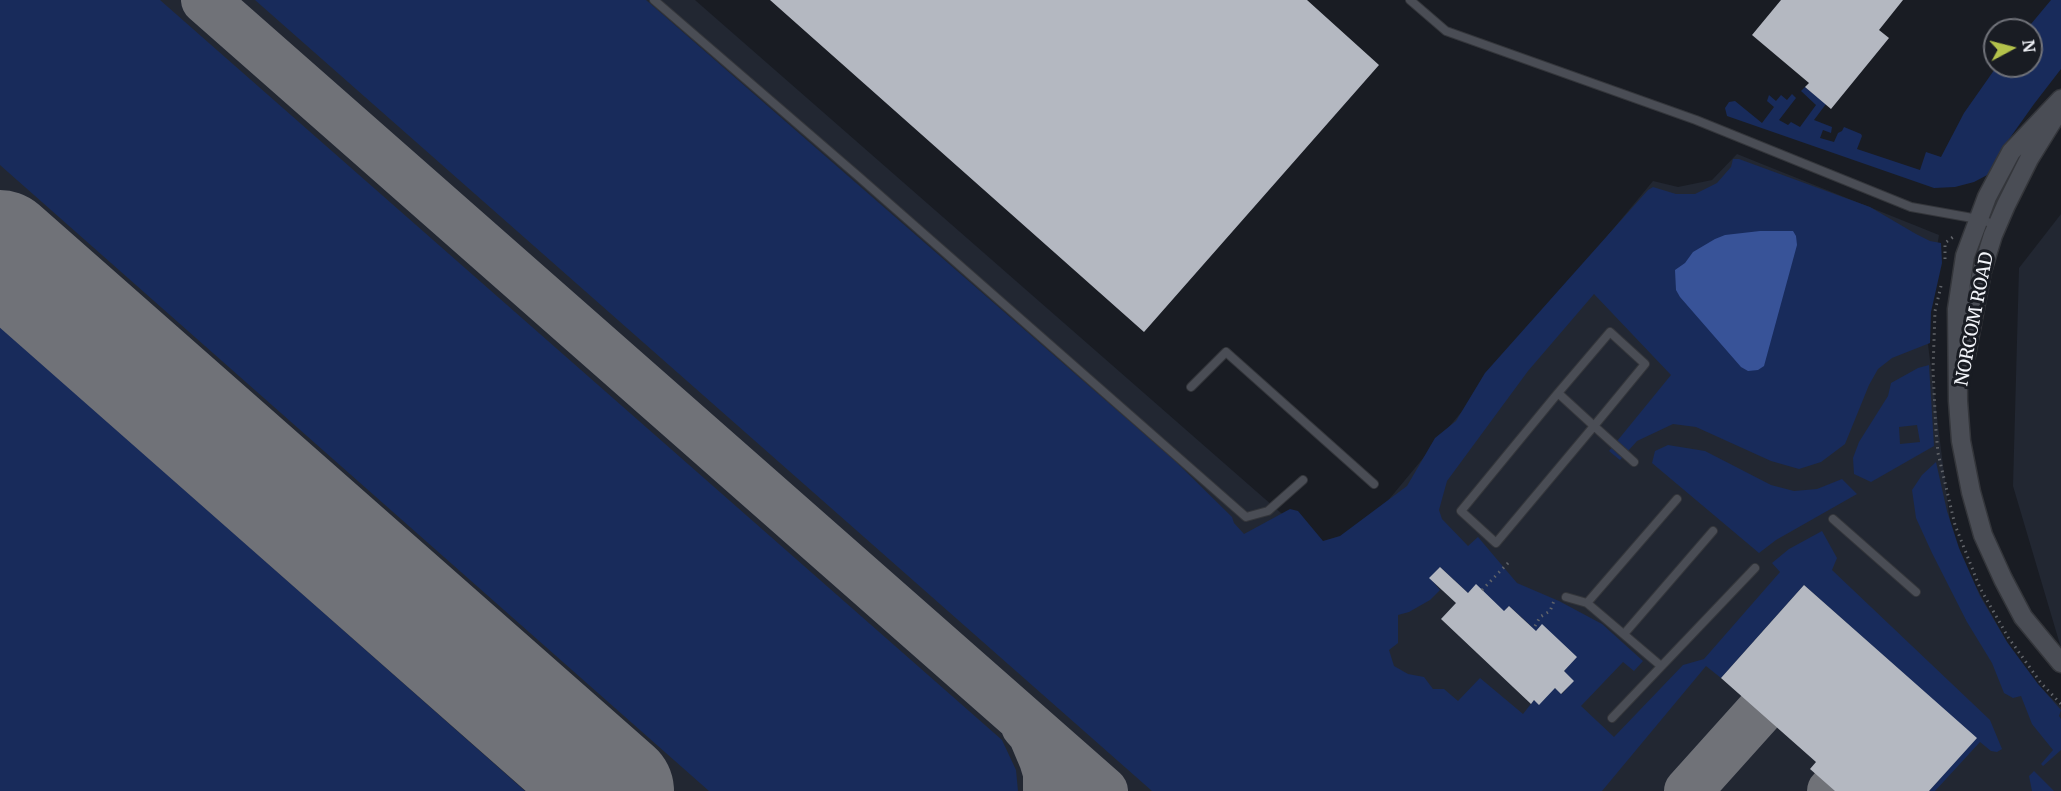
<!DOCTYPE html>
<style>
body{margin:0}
#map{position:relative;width:2061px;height:791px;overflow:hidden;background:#191c23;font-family:Merriweather,serif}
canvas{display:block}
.north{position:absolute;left:1983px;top:18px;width:60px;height:60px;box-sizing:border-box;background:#191c23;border:2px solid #707279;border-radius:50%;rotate:83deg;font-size:16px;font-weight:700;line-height:24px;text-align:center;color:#f2f4f9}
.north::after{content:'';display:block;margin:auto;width:21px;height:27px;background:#b3c24b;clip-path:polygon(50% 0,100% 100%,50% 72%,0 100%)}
</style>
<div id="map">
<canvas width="2061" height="791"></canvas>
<div class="north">N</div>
</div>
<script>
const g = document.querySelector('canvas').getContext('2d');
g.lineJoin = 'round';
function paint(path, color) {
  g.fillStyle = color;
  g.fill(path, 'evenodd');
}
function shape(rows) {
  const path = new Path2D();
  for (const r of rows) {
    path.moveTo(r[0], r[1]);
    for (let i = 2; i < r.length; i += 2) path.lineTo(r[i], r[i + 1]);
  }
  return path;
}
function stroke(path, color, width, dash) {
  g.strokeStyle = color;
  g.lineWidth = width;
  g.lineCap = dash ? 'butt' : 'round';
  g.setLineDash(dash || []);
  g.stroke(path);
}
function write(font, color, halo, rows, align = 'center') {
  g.font = font + ' Merriweather,serif';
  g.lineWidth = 6;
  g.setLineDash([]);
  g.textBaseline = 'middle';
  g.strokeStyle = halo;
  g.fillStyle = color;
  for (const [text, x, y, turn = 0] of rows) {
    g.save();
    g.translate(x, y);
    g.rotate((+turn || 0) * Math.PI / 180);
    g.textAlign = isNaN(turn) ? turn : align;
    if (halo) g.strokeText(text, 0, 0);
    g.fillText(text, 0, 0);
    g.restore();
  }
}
const built = shape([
 [0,0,695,0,1337,562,1653,181,1678,187,1712,180,1737,154,1939,235,1925,320,1953,546,2024,672,2061,707,2061,791,0,791],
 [2061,214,2061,648,2013,486,2019,268]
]);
const green = shape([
 [0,0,160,0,1002,740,1016,770,1018,791,709,791,0,165],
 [255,0,646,0,1174,460,1232,517,1234,523,1244,534,1290,509,1298,511,1323,541,1340,536,1407,486,1435,438,1456,421,1485,373,1648,190,1653,187,1676,194,1695,194,1717,183,1731,167,1733,159,1739,159,1870,207,1916,234,1930,241,1941,243,1942,263,1931,312,1930,343,1892,358,1878,369,1869,385,1845,444,1821,462,1799,469,1771,461,1696,427,1673,424,1637,441,1620,460,1609,451,1671,375,1594,294,1528,371,1447,481,1439,510,1442,519,1468,546,1478,537,1517,583,1559,601,1602,624,1643,661,1634,671,1623,662,1581,706,1614,737,1683,665,1704,659,1780,572,1772,563,1789,549,1822,531,1837,558,1832,570,1990,720,2002,749,1997,752,1991,751,1980,742,1935,791,1929,791,1976,738,1804,585,1721,678,1706,666,1602,791,1152,791],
 [1440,567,1468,593,1476,585,1499,617,1509,606,1531,626,1530,637,1542,625,1576,657,1564,671,1573,681,1562,694,1555,688,1534,700,1523,714,1480,678,1458,701,1444,689,1433,689,1424,677,1408,674,1394,666,1389,650,1398,643,1398,615,1409,612,1430,600,1440,590,1430,578],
 [2051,0,2061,0,2061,69,2034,104,2007,142,1991,173,1974,182,1955,187,1934,188,1727,116,1725,108,1729,102,1735,101,1762,123,1774,107,1767,101,1769,95,1776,101,1781,95,1787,100,1792,94,1796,98,1779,120,1788,125,1791,122,1800,127,1816,105,1801,91,1805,87,1826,104,1814,120,1832,127,1831,133,1823,130,1820,138,1834,142,1838,133,1842,131,1844,127,1861,134,1862,136,1857,149,1920,170,1926,152,1941,157,1964,113,1997,66,2031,66,2031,30,2026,30],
 [0,327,213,515,525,791,0,791],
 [1929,365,1934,446,1871,482,1854,474,1853,458,1859,442,1888,396,1891,383,1918,368],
 [1917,425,1920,442,1900,444,1899,427],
 [1668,445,1705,451,1771,485,1794,491,1817,489,1842,479,1857,494,1776,540,1759,553,1652,463,1655,451],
 [1936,462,1947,511,1959,548,1980,596,2007,642,2038,684,2061,710,2059,716,2061,719,2061,750,2043,766,2041,764,2053,750,2032,724,2021,696,2013,698,2004,693,1992,663,1967,622,1932,553,1916,518,1912,490,1922,475],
 [2034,771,2054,791,2032,791,2029,776]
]);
const water = shape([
 [1760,231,1793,231,1796,236,1797,245,1764,366,1758,370,1748,371,1741,367,1680,297,1676,290,1675,270,1685,263,1693,252,1715,239,1725,235]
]);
const taxiway = shape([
 [205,0,1104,791],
 [1025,726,1032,734,1043,760,1047,773,1047,791],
 [1688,791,1759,712],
 [1831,791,1832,790]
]);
const runway = shape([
 [0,249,615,791]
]);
const building = shape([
 [770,0,1307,0,1379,65,1144,332],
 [1781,0,1903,0,1879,30,1889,38,1831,109,1805,87,1809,83,1752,35],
 [1440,567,1468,593,1476,584,1504,611,1509,606,1536,631,1542,624,1577,657,1564,671,1574,681,1561,694,1555,688,1539,705,1534,700,1531,704,1441,619,1456,603,1429,578],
 [1804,585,1977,738,1929,791,1835,791,1810,769,1816,762,1721,678]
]);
const path = shape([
 [1945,259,1945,243,1953,237],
 [1941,286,1935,311,1933,370,1936,431,1938,453,1955,525,1980,588,2008,637,2041,683,2061,704],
 [1482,590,1509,562],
 [1535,626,1540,617,1550,611,1554,601]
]);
const lane = shape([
 [654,0,858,176,1246,517,1268,511,1303,480],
 [1410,0,1446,31,1696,120,1911,207,1978,219,1997,225],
 [1191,387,1226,352,1374,484],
 [1558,393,1610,332,1645,364,1594,426,1496,543,1461,511,1558,393,1594,426,1634,462],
 [1833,519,1916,592],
 [1566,597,1587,603,1661,666],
 [1587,603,1677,499],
 [1624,634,1713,531],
 [1612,718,1755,568]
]);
const secondary = shape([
 [2061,99,2011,152,1987,197,1965,256,1957,309,1958,401,1961,441,1971,492,1983,535,2003,579,2023,617,2061,663],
 [1966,355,1982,271,1993,235,2006,205,2029,159,2055,117]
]);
const streetNames = [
 ["NORCOM ROAD",1975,319,-79]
];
paint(built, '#222732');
paint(green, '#182b5b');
paint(water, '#385398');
stroke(taxiway, '#707278', 48);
stroke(runway, '#707278', 118);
paint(building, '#b4b8c1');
stroke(lane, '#34363b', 10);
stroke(secondary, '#34363b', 21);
stroke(path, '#61646a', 3, [1.5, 4.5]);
stroke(lane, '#4a4d55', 8);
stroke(secondary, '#4a4d55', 18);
write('18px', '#f2f4f9', '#191c23', streetNames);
</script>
